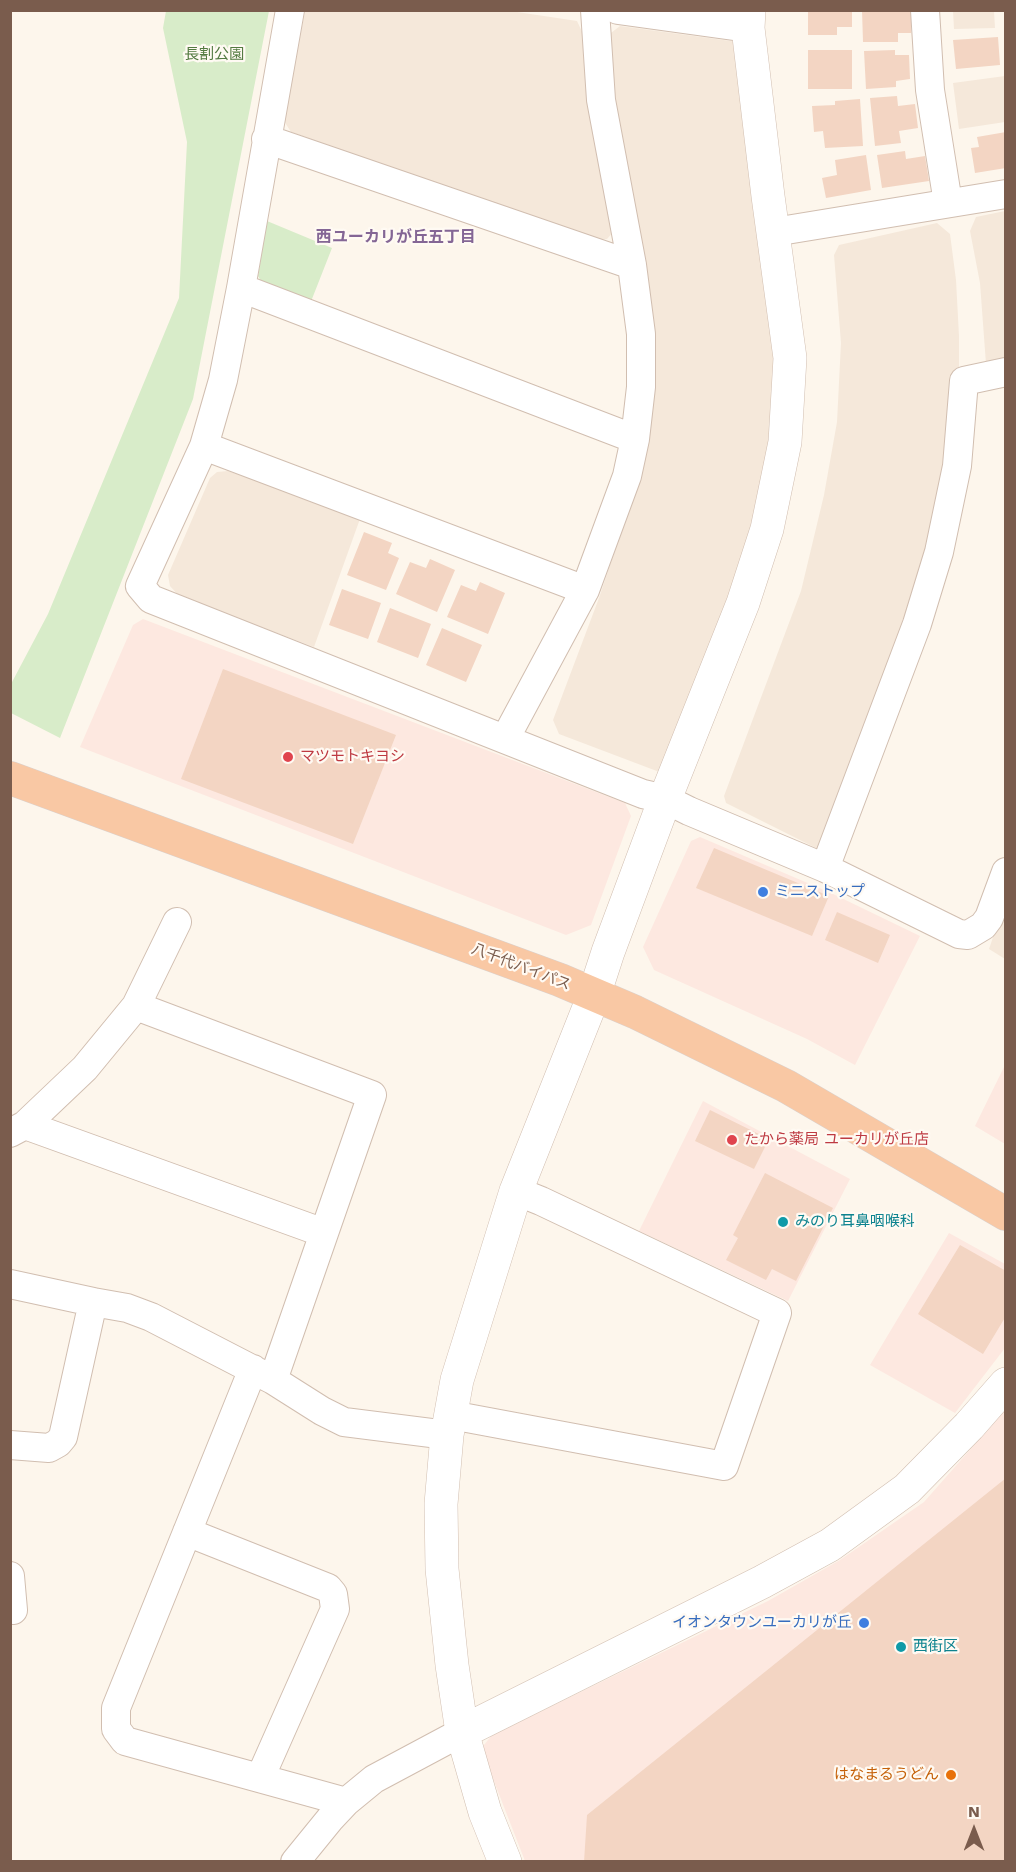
<!DOCTYPE html>
<meta charset="utf-8">
<style>
body{margin:0}
#map{position:relative;width:1016px;height:1872px;overflow:hidden;background:#fdf6ec;font-family:"Work Sans",sans-serif}
canvas{display:block}
.frame{position:absolute;inset:0;border:12px solid #7a5c4d;pointer-events:none}
.north{position:absolute;left:944px;top:1800px;width:60px;height:60px;-webkit-text-stroke:4px #fffaf3;paint-order:stroke;rotate:0deg;font-size:16px;font-weight:700;line-height:24px;text-align:center;color:#7a5c4d}
.north::after{content:'';display:block;margin:auto;width:21px;height:27px;background:#7a5c4d;clip-path:polygon(50% 0,100% 100%,50% 72%,0 100%)}
</style>
<div id="map">
<canvas width="1016" height="1872"></canvas>
<div class="frame"></div>
<div class="north">N</div>
</div>
<script>
const g = document.querySelector('canvas').getContext('2d');
g.lineJoin = 'round';
function paint(path, color) {
  g.fillStyle = color;
  g.fill(path, 'evenodd');
}
function shape(rows) {
  const path = new Path2D();
  for (const r of rows) {
    path.moveTo(r[0], r[1]);
    for (let i = 2; i < r.length; i += 2) path.lineTo(r[i], r[i + 1]);
  }
  return path;
}
function stroke(path, color, width, dash) {
  g.strokeStyle = color;
  g.lineWidth = width;
  g.lineCap = dash ? 'butt' : 'round';
  g.setLineDash(dash || []);
  g.stroke(path);
}
function write(font, color, halo, rows, align = 'center') {
  g.font = font + ' "Work Sans","Noto Sans JP",sans-serif';
  g.lineWidth = 4.5;
  g.setLineDash([]);
  g.textBaseline = 'middle';
  g.strokeStyle = halo;
  g.fillStyle = color;
  for (const [text, x, y, turn = 0] of rows) {
    g.save();
    g.translate(x, y);
    g.rotate((+turn || 0) * Math.PI / 180);
    g.textAlign = isNaN(turn) ? turn : align;
    if (halo) g.strokeText(text, 0, 0);
    g.fillText(text, 0, 0);
    g.restore();
  }
}
const residential = shape([
 [504,10,577,21,584,36,587,100,614,231,607,239,598,240,291,132,284,121,305,11],
 [953,11,994,11,995,28,954,29],
 [620,26,738,42,777,249,773,479,662,773,559,734,553,720,599,598,638,481,646,445,655,389,655,335,612,102,607,36],
 [1005,76,1005,122,959,129,953,83],
 [1005,211,1005,360,986,364,980,283,970,231,976,217],
 [937,223,950,234,956,280,959,336,959,381,937,536,822,851,726,803,724,796,801,591,824,495,837,422,841,343,834,255,839,245],
 [228,471,361,516,314,647,179,596,170,586,168,575,210,478,217,472],
 [1005,902,1005,959,989,949]
]);
const commercial = shape([
 [143,619,625,803,631,816,591,925,566,935,80,747,133,625],
 [700,837,831,893,920,936,855,1065,807,1039,654,970,643,947,691,841],
 [1005,1065,1006,1144,1005,1144,975,1126],
 [703,1101,850,1179,788,1301,639,1231],
 [949,1233,1005,1264,1005,1348,955,1413,870,1365],
 [1005,1410,1005,1861,525,1861,483,1753,484,1745,492,1735,768,1601,840,1560,924,1502]
]);
const green = shape([
 [166,11,269,11,193,399,60,738,11,713,11,684,48,614,179,298,187,142,163,28],
 [267,221,332,248,310,304,262,283,258,276]
]);
const building = shape([
 [808,10,852,10,852,27,837,27,837,35,808,35],
 [862,10,911,10,911,33,898,33,898,42,863,42],
 [998,37,1000,65,956,69,953,40],
 [808,50,852,50,852,89,808,89],
 [895,50,895,55,909,55,910,79,896,81,896,87,866,89,864,51],
 [897,96,898,106,915,104,918,128,899,131,901,143,875,146,870,98],
 [860,99,863,146,825,148,823,131,814,132,812,106,835,105,835,101],
 [1006,132,1006,168,975,173,971,148,979,147,977,137],
 [905,151,906,159,925,156,929,181,882,188,877,155],
 [866,155,871,190,826,198,822,178,837,175,835,160],
 [364,532,392,543,388,553,399,558,386,590,347,575],
 [430,559,455,570,437,612,396,594,410,562,426,568],
 [480,582,505,593,488,634,447,617,461,585,476,591],
 [342,589,381,603,368,639,329,625],
 [390,608,431,624,418,658,377,642],
 [442,628,482,645,466,682,426,665],
 [223,669,396,735,353,844,181,779],
 [714,848,829,896,812,936,696,888],
 [837,912,890,935,878,963,825,940],
 [710,1110,769,1139,754,1169,695,1141],
 [765,1173,833,1208,796,1281,772,1269,766,1280,726,1260,738,1238,733,1235],
 [960,1245,1006,1271,1006,1316,983,1354,918,1314],
 [1006,1478,1006,1862,584,1862,587,1815]
]);
const minor = shape([
 [290,10,241,288,223,380,204,446,140,586,151,599,643,794,665,799,689,811,825,868,959,934,968,935,983,926,989,918,1006,872],
 [618,10,748,28],
 [925,10,930,90,948,203],
 [266,139,632,265],
 [774,232,1006,194],
 [241,288,635,439],
 [204,446,585,590],
 [505,739,585,590,627,476,635,439,641,387,641,334,632,265,601,100,595,10],
 [825,868,917,624,939,552,957,466,964,381,1006,372],
 [136,1006,372,1095,273,1380],
 [25,1125,324,1233],
 [10,1133,25,1125,85,1068,136,1006,177,922],
 [10,1284,93,1302,127,1308,151,1317,273,1380,322,1411,344,1422,447,1435],
 [253,1369,116,1708,116,1729,125,1741,346,1802],
 [451,1415,724,1466,777,1313,541,1201,516,1191],
 [10,1445,49,1448,58,1443,63,1437,93,1302],
 [187,1532,328,1588,333,1594,335,1609,260,1778],
 [10,1576,13,1610],
 [295,1862,330,1819,346,1802,374,1779,462,1732]
]);
const tertiary = shape([
 [462,1732,762,1582,830,1545,907,1489,969,1426,1006,1384],
 [505,1862,485,1812,462,1732,452,1665,442,1569,441,1504,447,1435,457,1380,516,1191,594,995,608,952,665,799,743,603,767,529,785,442,790,358,768,196,748,28,749,10]
]);
const trunk = shape([
 [10,778,560,980,635,1012,786,1086,1006,1214]
]);
const markers = [
 [288,757,6,"#e0444e"],
 [763,892,6,"#3f7fe0"],
 [732,1140,6,"#e0444e"],
 [783,1222,6,"#0f9aa8"],
 [864,1623,6,"#3f7fe0"],
 [901,1647,6,"#0f9aa8"],
 [951,1775,6,"#e8710a"]
];
const parkNames = [
 ["長割公園",214,55]
];
const healthNames = [
 ["マツモトキヨシ",300,757],
 ["たから薬局 ユーカリが丘店",744,1140]
];
const shopNames = [
 ["ミニストップ",775,892],
 ["イオンタウンユーカリが丘",852,1623,"right"]
];
const streetNames = [
 ["八千代バイパス",521,967,21]
];
const cultureNames = [
 ["みのり耳鼻咽喉科",795,1222],
 ["西街区",913,1647]
];
const foodNames = [
 ["はなまるうどん",939,1775]
];
const neighbourhoodNames = [
 ["西ユーカリが丘五丁目",396,237]
];
paint(residential, '#f5e8da');
paint(commercial, '#fde8e0');
paint(green, '#d8ecc9');
paint(building, '#f3d5c3');
stroke(minor, '#d1beb0', 30);
stroke(tertiary, '#d1beb0', 34);
stroke(trunk, '#dad1cd', 34);
stroke(minor, '#fff', 28);
stroke(tertiary, '#fff', 33);
stroke(trunk, '#f9c8a4', 33);
for (const [x, y, r, color] of markers) {
  const dot = new Path2D();
  dot.arc(x, y, r, 0, 2 * Math.PI);
  g.fillStyle = color;
  g.fill(dot);
  stroke(dot, '#fffaf3', 2);
}
write('15px', '#537a41', '#fffaf3', parkNames);
write('15px', '#be3a42', '#fffaf3', healthNames, 'left');
write('15px', '#366cbe', '#fffaf3', shopNames, 'left');
write('15px', '#7a5c4d', '#fffaf3', streetNames);
write('15px', '#0d838f', '#fffaf3', cultureNames, 'left');
write('15px', '#c56008', '#fffaf3', foodNames, 'right');
write('bold 16px', '#846695', '#fffaf3', neighbourhoodNames);
</script>
